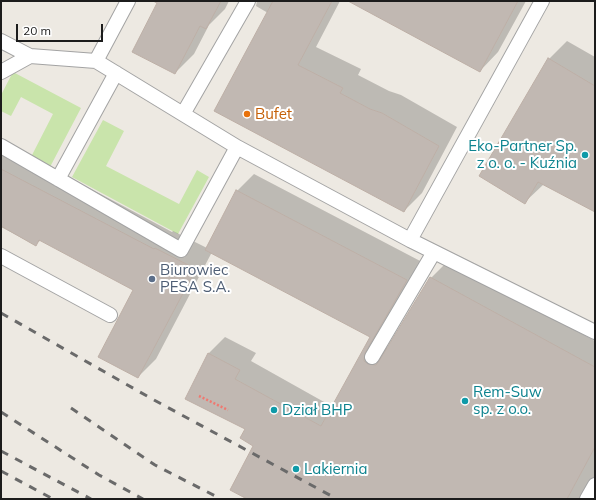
<!DOCTYPE html>
<meta charset="utf-8">
<style>
body{margin:0}
#map{position:relative;width:596px;height:500px;overflow:hidden;background:#ede9e2;font-family:Mulish,sans-serif}
canvas{display:block}
.frame{position:absolute;inset:0;border:2px solid #1c1c1c;pointer-events:none}
.scale{position:absolute;left:16px;top:24px;width:87px;height:18px;box-sizing:border-box;border:2px solid #1c1c1c;border-top:0;padding-left:5px;font-size:12px;line-height:14px;white-space:nowrap;color:#1c1c1c;-webkit-text-stroke:3px #fff;paint-order:stroke}
</style>
<div id="map">
<canvas width="596" height="500"></canvas>
<div class="frame"></div>
<div class="scale">20 m</div>
</div>
<script>
const g = document.querySelector('canvas').getContext('2d');
g.lineJoin = 'round';
function paint(path, color) {
  g.fillStyle = color;
  g.fill(path, 'evenodd');
}
function shape(rows) {
  const path = new Path2D();
  for (const r of rows) {
    path.moveTo(r[0], r[1]);
    for (let i = 2; i < r.length; i += 2) path.lineTo(r[i], r[i + 1]);
  }
  return path;
}
function stroke(path, color, width, dash) {
  g.strokeStyle = color;
  g.lineWidth = width;
  g.lineCap = dash ? 'butt' : 'round';
  g.setLineDash(dash || []);
  g.stroke(path);
}
function write(font, color, halo, rows, align = 'center') {
  g.font = font + ' Mulish,sans-serif';
  g.lineWidth = 4;
  g.setLineDash([]);
  g.textBaseline = 'middle';
  g.strokeStyle = halo;
  g.fillStyle = color;
  for (const [text, x, y, turn = 0] of rows) {
    g.save();
    g.translate(x, y);
    g.rotate((+turn || 0) * Math.PI / 180);
    g.textAlign = isNaN(turn) ? turn : align;
    if (halo) g.strokeText(text, 0, 0);
    g.fillText(text, 0, 0);
    g.restore();
  }
}
const grass = shape([
 [13,72,81,108,50,167,31,157,53,114,21,97,11,116,1,111,1,95],
 [103,120,124,131,106,166,179,204,197,170,209,177,178,234,72,177]
]);
const shadow = shape([
 [160,1,229,1,225,9,209,25,194,54,175,73],
 [257,1,340,1,316,47,361,69,358,75,389,91,401,95,457,127,422,193,404,211,215,111,268,13,256,6],
 [351,1,526,1,498,52,480,71],
 [567,41,595,57,595,211,544,184,525,202,549,59],
 [1,141,172,232,173,231,207,248,237,191,254,174,424,263,384,347,388,348,431,278,448,261,595,341,595,499,249,499,254,445,208,354,225,337,256,353,251,361,333,407,371,337,212,252,156,359,138,377,134,289,41,240,35,245,1,227]
]);
const building = shape([
 [153,1,221,1,206,29,200,26,175,74,132,52,157,3,153,1],
 [273,1,332,1,298,65,343,88,340,93,370,109,382,113,439,146,404,212,214,111,273,1],
 [348,1,518,1,480,72,348,1],
 [548,58,595,86,595,212,538,182,525,204,479,176,548,58],
 [1,169,154,249,155,248,196,269,138,378,98,357,133,290,39,240,36,246,1,226,1,169],
 [236,190,407,280,365,353,364,361,368,364,376,365,379,361,430,277,595,367,595,447,567,499,247,499,230,490,253,446,240,438,245,429,185,399,208,353,240,370,235,379,321,426,370,337,205,250,236,190]
]);
const path = shape([
 [199,396,228,410]
]);
const lane = shape([
 [128,1,96,61,237,147,410,240,595,332],
 [1,41,30,56],
 [1,72,30,56,96,61],
 [183,114,248,1],
 [1,146,181,250,237,147],
 [58,179,116,73],
 [410,240,542,1],
 [1,256,110,315],
 [372,357,434,252],
 [587,499,595,485]
]);
const rail = shape([
 [1,313,154,400,337,499],
 [71,408,155,465,221,499],
 [1,412,99,475,143,499],
 [1,451,91,499],
 [1,471,53,499]
]);
const markers = [
 [247,114,4,"#e8710a"],
 [585,155,4,"#0f9aa8"],
 [152,279,4,"#5c6f8a"],
 [465,401,4,"#0f9aa8"],
 [274,410,4,"#0f9aa8"],
 [296,469,4,"#0f9aa8"]
];
const foodNames = [
 ["Bufet",255,114]
];
const cultureNames = [
 ["Eko-Partner Sp.",577,146,"right"],
 ["z o. o. - Kuźnia",577,163,"right"],
 ["Rem-Suw",473,392],
 ["sp. z o.o.",473,409],
 ["Dział BHP",282,410],
 ["Lakiernia",304,469]
];
const serviceNames = [
 ["Biurowiec",160,270],
 ["PESA S.A.",160,287]
];
paint(grass, '#c9e4ab');
paint(shadow, '#0003');
paint(building, '#c1b8b2');
stroke(building, '#bdafa6', 1);
stroke(lane, '#a3a3a3', 16);
stroke(path, '#ef7870', 2.5, [2, 2]);
stroke(lane, '#fff', 14);
stroke(rail, '#6a6a6a', 3, [8, 8]);
for (const [x, y, r, color] of markers) {
  const dot = new Path2D();
  dot.arc(x, y, r, 0, 2 * Math.PI);
  g.fillStyle = color;
  g.fill(dot);
  stroke(dot, '#fff', 1.5);
}
write('15px', '#c56008', '#fff', foodNames, 'left');
write('15px', '#0d838f', '#fff', cultureNames, 'left');
write('15px', '#4e5e75', '#fff', serviceNames, 'left');
</script>
